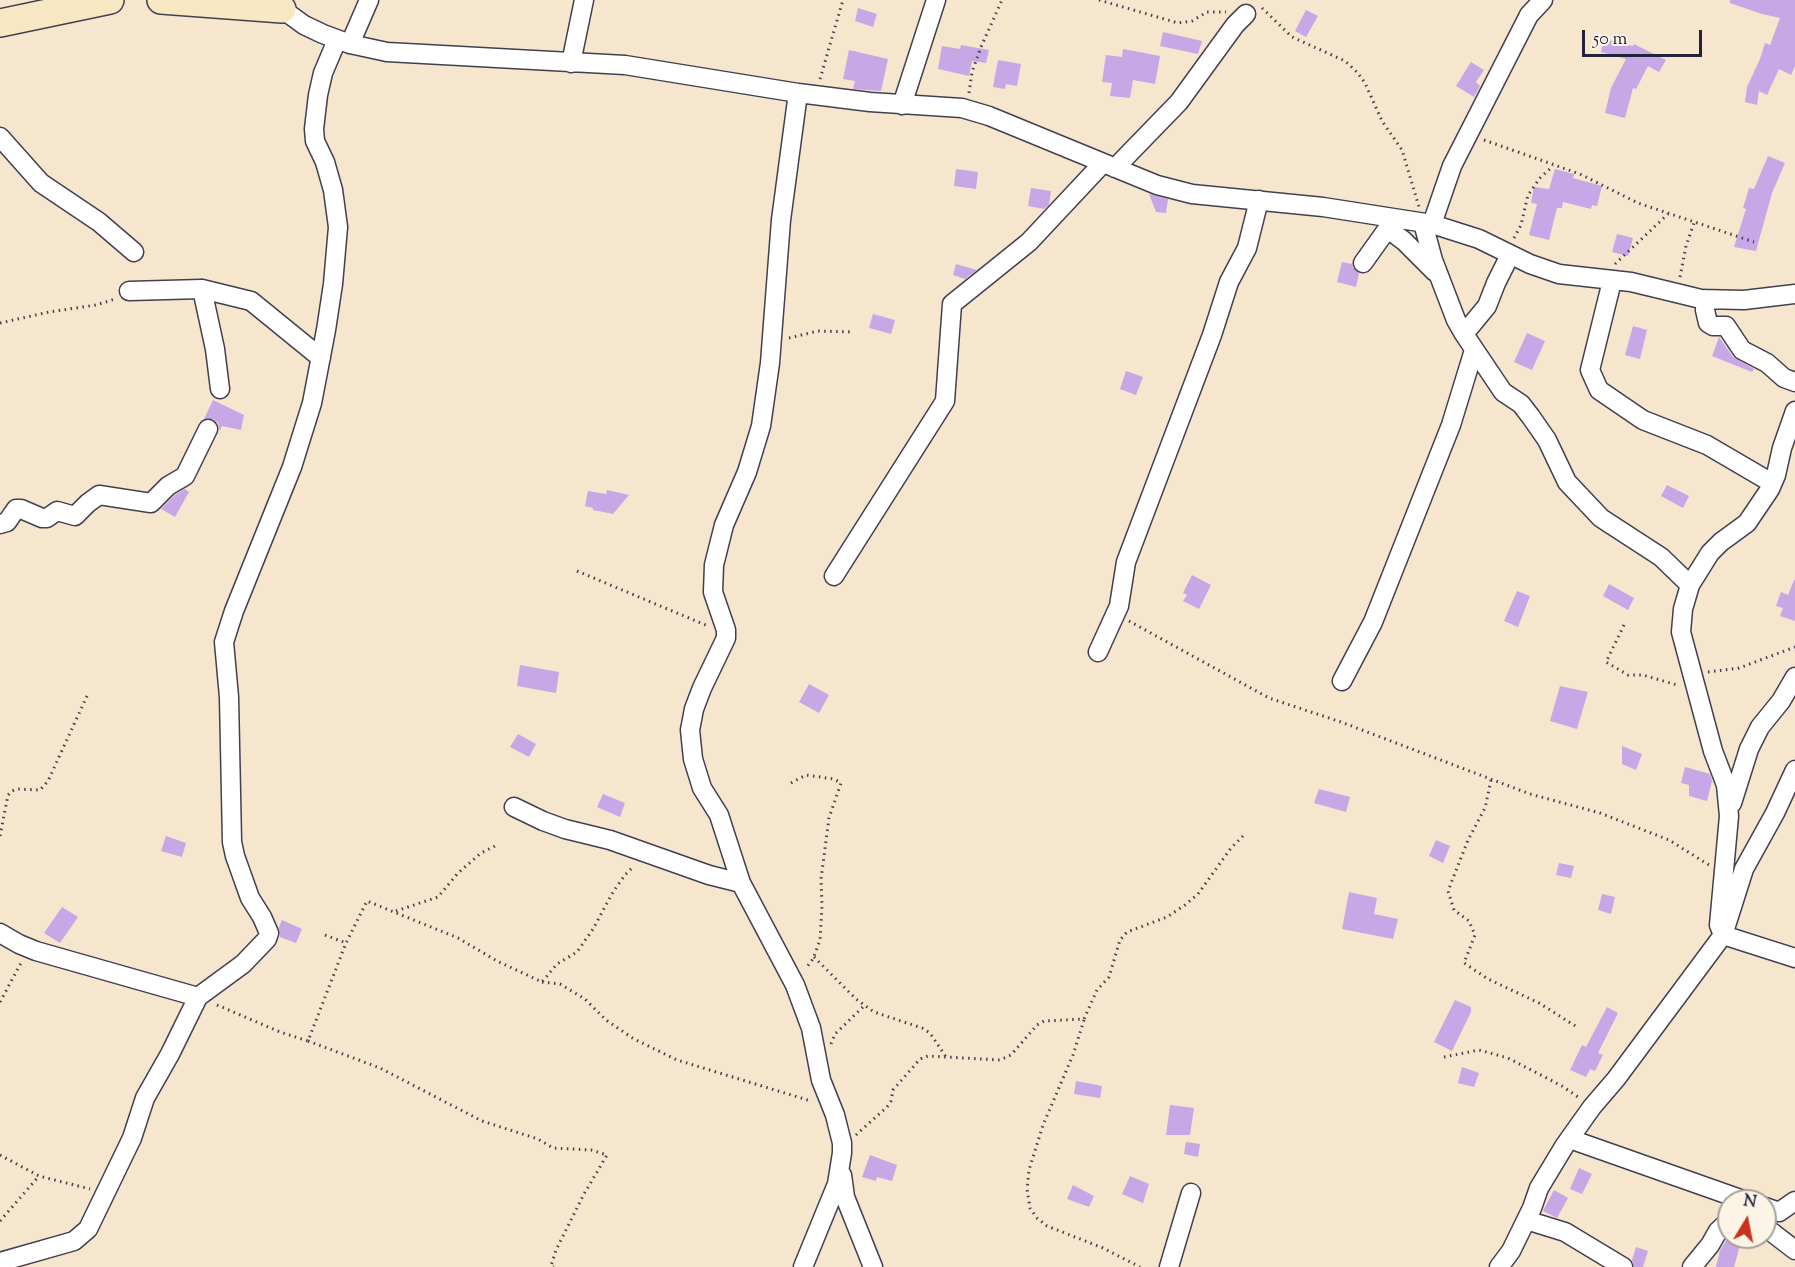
<!DOCTYPE html>
<style>
body{margin:0}
#map{position:relative;width:1795px;height:1267px;overflow:hidden;background:#f6e6cd;font-family:"Sorts Mill Goudy",serif}
canvas{display:block}
.north{position:absolute;left:1717px;top:1189px;width:60px;height:60px;box-sizing:border-box;background:#fcf5e5;border:2px solid #a5a1a1;border-radius:50%;rotate:10deg;font-size:16px;font-weight:700;line-height:24px;text-align:center;color:#22223b}
.north::after{content:'';display:block;margin:auto;width:21px;height:27px;background:#c8321e;clip-path:polygon(50% 0,100% 100%,50% 72%,0 100%)}
.scale{position:absolute;left:1582px;top:30px;width:120px;height:27px;box-sizing:border-box;border:3px solid #22223b;border-top:0;padding-left:8px;font-size:18px;line-height:21px;white-space:nowrap;color:#22223b;-webkit-text-stroke:4px #fcf5e5;paint-order:stroke}
</style>
<div id="map">
<canvas width="1795" height="1267"></canvas>
<div class="north">N</div>
<div class="scale">50 m</div>
</div>
<script>
const g = document.querySelector('canvas').getContext('2d');
g.lineJoin = 'round';
function paint(path, color) {
  g.fillStyle = color;
  g.fill(path, 'evenodd');
}
function shape(rows) {
  const path = new Path2D();
  for (const r of rows) {
    path.moveTo(r[0], r[1]);
    for (let i = 2; i < r.length; i += 2) path.lineTo(r[i], r[i + 1]);
  }
  return path;
}
function stroke(path, color, width, dash) {
  g.strokeStyle = color;
  g.lineWidth = width;
  g.lineCap = dash ? 'butt' : 'round';
  g.setLineDash(dash || []);
  g.stroke(path);
}
const building = shape([
 [1730,0,1795,0,1795,66,1791,75,1779,69,1767,95,1759,91,1757,105,1745,102,1747,87,1760,59,1765,43,1770,45,1780,18,1762,14,1730,3],
 [858,8,877,14,873,27,855,21],
 [1306,10,1318,16,1306,37,1295,31],
 [1163,32,1202,41,1198,54,1160,46],
 [1604,39,1633,46,1634,44,1666,60,1659,72,1648,66,1636,89,1633,88,1625,118,1605,113,1611,88,1626,59,1601,52],
 [961,45,989,50,986,63,972,61,969,76,938,69,942,46,960,49],
 [1123,49,1160,56,1155,84,1133,80,1130,98,1110,96,1112,83,1102,82,1106,55,1122,57],
 [849,50,888,59,881,91,853,89,855,81,843,79],
 [998,60,1021,64,1017,86,1006,84,1005,89,993,87],
 [1471,62,1484,70,1476,82,1480,86,1474,97,1456,86],
 [1768,156,1785,163,1772,193,1756,251,1734,247,1746,209,1743,208,1749,188,1754,189],
 [956,169,978,172,976,189,954,186],
 [1555,169,1574,174,1573,178,1602,186,1597,206,1592,205,1591,209,1563,202,1562,208,1557,208,1549,240,1529,235,1537,204,1531,203,1534,187,1549,189],
 [1031,188,1051,191,1049,205,1044,209,1028,206],
 [1149,194,1168,199,1166,213,1156,212],
 [1617,234,1633,238,1628,256,1612,252],
 [1342,262,1352,264,1353,268,1359,273,1356,287,1337,282],
 [956,264,977,270,965,279,953,275],
 [873,314,895,320,891,334,869,328],
 [1633,326,1647,330,1640,359,1625,355],
 [1527,333,1545,341,1532,370,1514,362],
 [1719,337,1733,357,1754,369,1752,372,1712,356],
 [1126,371,1143,377,1136,395,1120,389],
 [213,400,244,415,241,430,222,426,220,431,218,423,213,419,204,419],
 [1667,485,1689,496,1683,508,1661,496],
 [185,489,189,492,175,517,161,509,175,495],
 [607,490,629,495,613,514,593,510,593,508,585,506,588,491,606,494],
 [1192,575,1211,585,1199,609,1183,601,1187,595,1183,593],
 [1794,580,1795,580,1795,621,1780,616,1783,608,1776,606,1781,592,1788,595],
 [1609,584,1634,598,1628,610,1603,596],
 [1517,591,1530,596,1518,627,1504,621],
 [520,665,559,672,556,693,517,686],
 [809,684,829,695,819,713,799,702],
 [1560,686,1588,692,1577,729,1550,721],
 [518,734,536,744,529,757,510,747],
 [1622,746,1642,754,1636,770,1622,764],
 [1685,767,1710,774,1712,781,1707,801,1689,796,1689,785,1681,783],
 [1319,789,1350,797,1346,812,1314,803],
 [603,794,625,803,620,817,597,807],
 [166,836,186,843,182,857,161,851],
 [1436,840,1450,846,1443,863,1429,856],
 [1559,863,1574,866,1571,878,1556,875],
 [1349,892,1377,898,1374,914,1398,919,1393,939,1342,929],
 [1602,894,1615,897,1611,914,1598,910],
 [62,907,78,917,60,943,44,933],
 [282,920,302,929,296,943,280,937,279,927],
 [1455,1000,1471,1007,1471,1012,1452,1051,1434,1042],
 [1607,1007,1618,1013,1598,1053,1603,1055,1595,1071,1590,1069,1586,1077,1570,1070,1582,1045,1586,1047],
 [1462,1067,1479,1073,1474,1087,1458,1083],
 [1076,1081,1102,1086,1100,1098,1074,1094],
 [1170,1105,1194,1108,1190,1135,1166,1135],
 [1186,1142,1200,1144,1198,1157,1184,1154],
 [870,1155,897,1165,892,1181,877,1177,876,1181,862,1177],
 [1579,1168,1592,1174,1582,1194,1570,1189],
 [1130,1176,1149,1184,1143,1203,1122,1194],
 [1073,1185,1094,1196,1089,1207,1067,1199],
 [1554,1190,1568,1198,1557,1218,1543,1211],
 [1729,1236,1742,1238,1734,1267,1716,1267,1720,1250],
 [1636,1247,1648,1251,1643,1267,1634,1267,1632,1260]
]);
const path = shape([
 [1099,0,1178,23,1192,21,1207,12,1226,12],
 [1262,8,1292,37,1345,61,1357,72,1365,83,1382,121,1402,150,1419,207],
 [820,79,843,0],
 [969,93,972,72,981,47,1002,0],
 [1484,140,1580,174,1638,203,1754,242],
 [1514,238,1521,225,1528,195,1540,178,1553,166],
 [1615,264,1668,214],
 [1680,277,1686,246,1694,223],
 [0,323,49,312,96,305,115,299],
 [789,338,818,331,853,332],
 [577,571,708,626],
 [1129,621,1269,698,1341,722,1530,794,1600,813,1669,840,1709,865],
 [1624,625,1606,662,1628,675,1643,675,1677,685],
 [1708,672,1739,668,1795,647],
 [1491,780,1485,808,1468,840,1448,891,1454,910,1469,921,1475,935,1464,963,1488,979,1539,1003,1577,1027],
 [791,783,806,775,834,779,841,783,829,818,821,879,822,906,820,940,813,959,806,968],
 [0,836,8,795,12,791,17,789,40,790,48,781,87,696],
 [396,911,438,897,458,873,481,853,495,846],
 [325,935,346,943],
 [814,957,856,999,874,1012,922,1028,930,1033,946,1057],
 [542,982,560,984,585,999,606,1020,634,1039,677,1060,811,1101],
 [0,1002,21,963],
 [217,1005,280,1032,308,1041,346,943,367,901,458,938,497,961,542,982,557,964,577,952,593,929,613,892,625,875,634,866],
 [1084,1020,1073,1055,1043,1125,1029,1170,1027,1189,1030,1208,1037,1218,1047,1226,1103,1248,1140,1267],
 [308,1041,380,1068,482,1121,538,1139,553,1148,591,1150,607,1155,584,1194,556,1250,551,1266,554,1267],
 [831,1044,835,1034,865,1005],
 [1444,1057,1479,1050,1508,1058,1562,1086,1578,1097],
 [856,1135,887,1107,891,1101,893,1090,920,1059,928,1056,1000,1060,1011,1055,1037,1025,1044,1021,1084,1019,1097,990,1109,977,1120,940,1127,932,1167,917,1185,905,1198,894,1231,848,1243,836],
 [0,1155,39,1176,90,1189],
 [0,1221,39,1176]
]);
const street = shape([
 [278,0,282,9,304,25,323,34,350,44,387,52,625,65,798,93,870,102,962,108,989,116,1157,185,1192,194,1323,207,1432,224,1479,239,1530,264,1559,274,1631,282,1701,299,1744,300,1795,294],
 [350,44,369,0],
 [571,63,584,0],
 [798,93,781,220,770,363,761,426,747,472,724,525,714,565,713,592,726,630,726,638,702,688,694,709,690,730,693,759,702,788,719,815,741,883,795,985,811,1028,821,1080,835,1115,842,1143,842,1153,837,1184,803,1267],
 [902,105,936,0],
 [0,137,41,183,99,222,134,252],
 [1115,168,1179,102,1235,25,1246,14],
 [1423,223,1433,260,1456,320,1464,334,1503,392,1521,404,1531,417,1547,440,1567,482,1601,518,1661,557,1690,585],
 [1432,224,1452,166,1529,15,1543,0],
 [1388,229,1404,241,1435,272],
 [1363,263,1393,221],
 [1611,285,1590,370,1599,390,1643,420,1707,445,1772,483],
 [202,289,215,349,220,389],
 [129,291,202,289,251,301,321,358],
 [1705,299,1705,310,1708,323,1713,326,1726,326,1742,350,1767,363,1784,378,1795,382],
 [1464,334,1487,306,1496,283,1510,255],
 [1795,411,1782,448,1776,475,1770,489,1747,523,1721,542,1710,553,1690,585,1683,609,1681,632,1713,751,1726,785,1729,816,1719,925,1723,935,1795,958],
 [0,524,7,522,16,509,21,509,42,518,47,518,57,511,75,516,88,503,99,495,151,503,168,486,185,476,208,429],
 [834,576,945,401,952,304,1029,242,1103,163],
 [1098,652,1119,606,1126,562,1212,335,1229,282,1247,248,1259,200],
 [1342,681,1373,622,1451,425,1474,350],
 [1732,803,1749,749,1760,727,1781,701,1795,677],
 [514,807,543,821,565,829,610,840,709,875,741,883],
 [0,933,19,944,36,951,198,997],
 [1570,1139,1746,1201],
 [842,1175,845,1197,873,1267],
 [1765,1207,1779,1212,1795,1201],
 [1526,1220,1565,1232,1623,1267],
 [1765,1227,1795,1250],
 [0,1262,74,1241,88,1229,132,1138,145,1098,170,1054,198,997,243,964,267,939,269,933,262,917,250,898,235,856,232,842,229,697,224,642,234,611,292,467,312,403,326,330,333,284,338,227,333,190,325,162,315,141,314,129,318,95,323,73,337,40],
 [1169,1267,1191,1193],
 [1499,1267,1511,1251,1532,1208,1539,1188,1565,1145,1592,1107,1616,1079,1723,935,1744,869,1775,813,1795,770],
 [1692,1267,1710,1245,1718,1231,1729,1221]
]);
const secondary = shape([
 [161,0,282,9],
 [0,23,110,0]
]);
paint(building, '#c7a7e6');
stroke(street, '#423f51', 21);
stroke(secondary, '#423f51', 30);
stroke(path, '#423f51', 3, [1.5, 4.5]);
stroke(street, '#fff', 18);
stroke(secondary, '#f8e7c3', 27);
</script>
